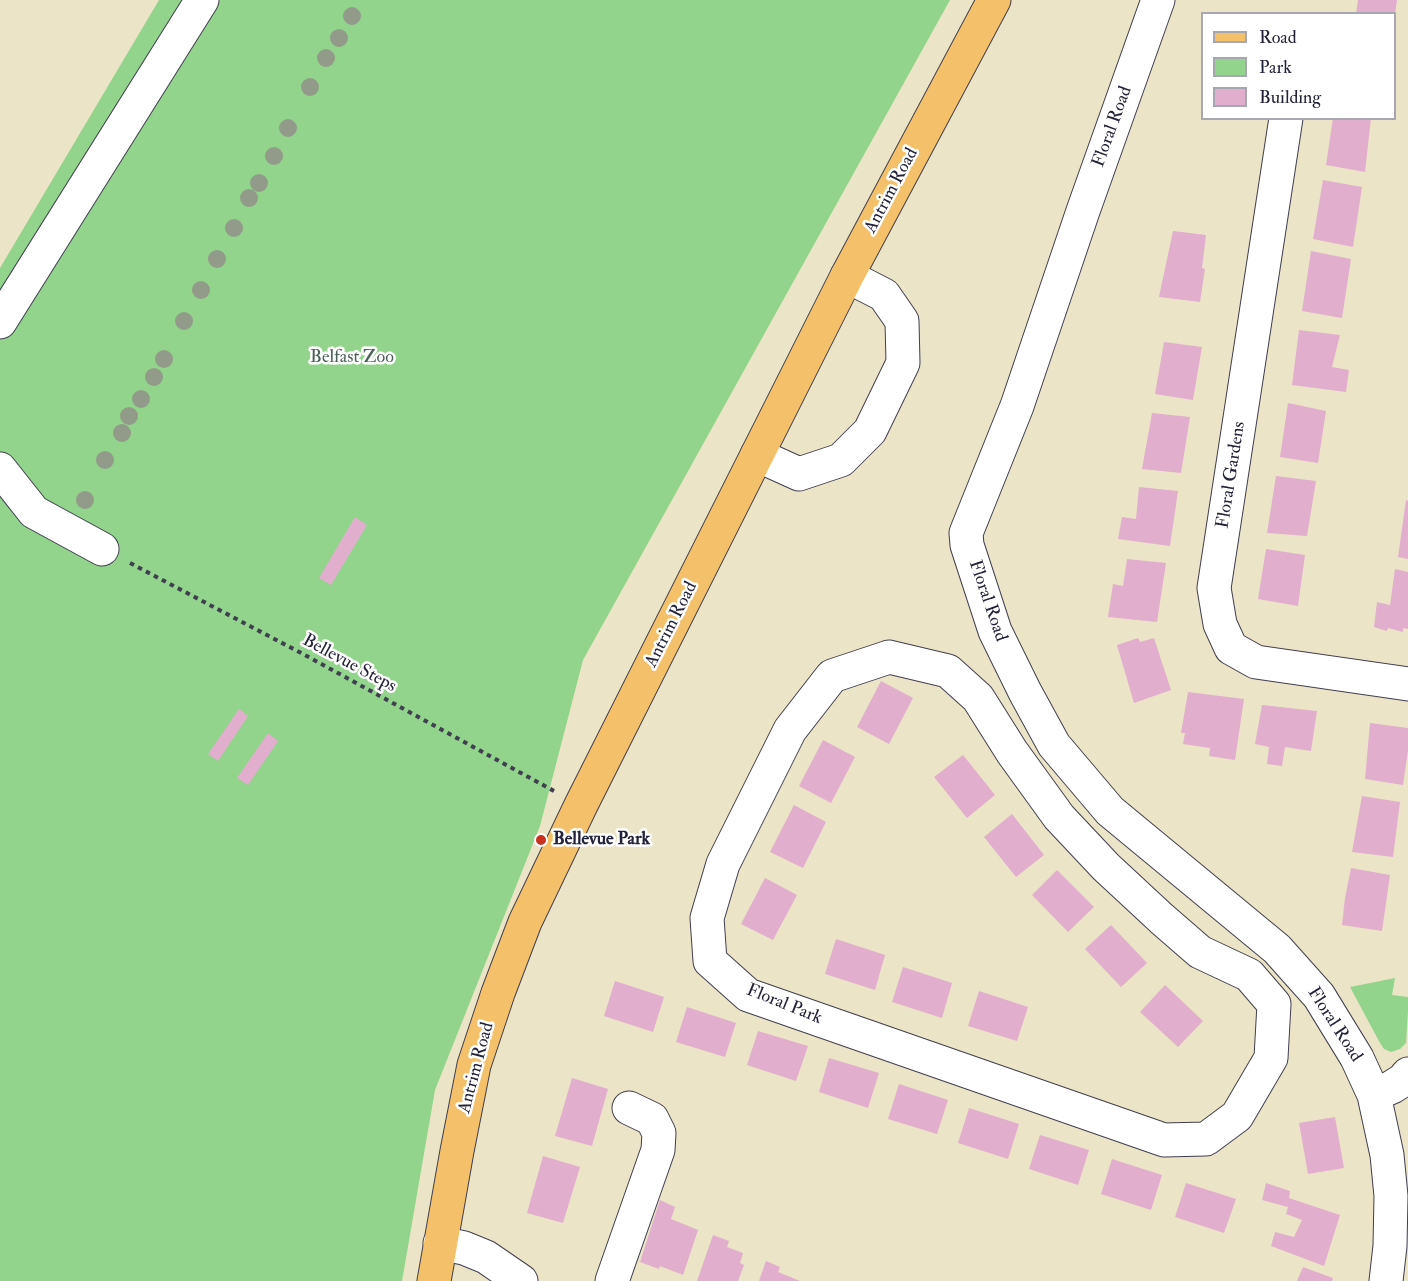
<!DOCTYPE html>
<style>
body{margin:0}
#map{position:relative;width:1408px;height:1281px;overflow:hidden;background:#ece4c6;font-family:"IM FELL Double Pica",serif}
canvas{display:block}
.legend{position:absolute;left:1201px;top:12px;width:195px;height:108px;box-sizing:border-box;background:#fff;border:2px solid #a7a7b1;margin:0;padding:8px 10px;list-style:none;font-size:18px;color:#22223b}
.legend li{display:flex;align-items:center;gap:12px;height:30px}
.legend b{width:30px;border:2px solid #a7a7b1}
</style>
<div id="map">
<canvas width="1408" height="1281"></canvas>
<ul class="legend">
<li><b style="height:8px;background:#f4c16a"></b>Road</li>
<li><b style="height:16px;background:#92d48c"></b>Park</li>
<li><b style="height:16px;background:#e1aece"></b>Building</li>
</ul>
</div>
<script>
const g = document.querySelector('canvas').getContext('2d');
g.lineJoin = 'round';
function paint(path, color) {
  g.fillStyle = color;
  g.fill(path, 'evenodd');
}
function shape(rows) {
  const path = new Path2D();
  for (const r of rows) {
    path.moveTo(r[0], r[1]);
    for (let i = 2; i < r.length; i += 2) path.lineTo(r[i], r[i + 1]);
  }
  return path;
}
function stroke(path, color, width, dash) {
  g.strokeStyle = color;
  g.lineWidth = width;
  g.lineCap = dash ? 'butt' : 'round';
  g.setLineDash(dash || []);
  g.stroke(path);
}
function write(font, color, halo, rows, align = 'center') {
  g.font = font + ' "IM FELL Double Pica",serif';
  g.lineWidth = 5;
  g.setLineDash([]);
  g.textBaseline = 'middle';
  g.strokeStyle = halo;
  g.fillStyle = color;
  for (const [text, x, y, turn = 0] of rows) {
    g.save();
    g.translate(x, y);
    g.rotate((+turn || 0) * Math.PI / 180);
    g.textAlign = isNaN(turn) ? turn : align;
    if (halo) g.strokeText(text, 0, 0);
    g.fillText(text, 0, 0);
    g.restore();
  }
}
const green = shape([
 [159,0,950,0,583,660,540,826,435,1090,402,1281,0,1281,0,268],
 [1395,978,1392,995,1408,997,1408,1011,1406,1043,1400,1049,1391,1052,1384,1049,1380,1043,1350,987]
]);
const building = shape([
 [1358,0,1397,0,1395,14,1356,14],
 [1333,118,1371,118,1365,172,1326,165],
 [1323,180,1362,187,1353,247,1313,239],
 [1173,231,1206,235,1202,268,1205,269,1200,302,1159,297],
 [1311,251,1351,259,1342,318,1302,311],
 [1299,330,1340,335,1332,367,1349,370,1346,392,1292,385],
 [1164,342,1202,347,1193,400,1155,394],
 [1288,403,1326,411,1318,463,1280,457],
 [1152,413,1190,417,1181,473,1142,469],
 [1276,476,1316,481,1307,536,1267,533],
 [1139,487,1178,491,1170,546,1118,539,1122,517,1136,519],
 [1406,500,1408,501,1408,559,1398,557],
 [355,517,367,525,331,585,319,578],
 [1266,549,1305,555,1298,606,1258,599],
 [1127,559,1166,563,1157,622,1108,617,1113,584,1123,586],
 [1395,569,1408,572,1408,629,1403,628,1403,632,1388,628,1387,631,1374,627,1377,602,1390,605],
 [1138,638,1140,642,1154,638,1171,690,1134,703,1117,645],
 [881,681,913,698,889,744,857,727],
 [1188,692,1244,699,1235,760,1209,756,1210,748,1183,744,1185,733,1181,733],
 [1262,705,1317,711,1311,751,1285,747,1282,766,1267,764,1269,747,1255,744],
 [239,709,248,716,218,761,208,754],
 [1370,723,1408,728,1408,750,1403,785,1365,779],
 [268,733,278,741,248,785,237,778],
 [823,740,855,757,831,803,799,786],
 [963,755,995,795,967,818,934,777],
 [1362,796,1400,802,1393,857,1352,852],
 [794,805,826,822,803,868,770,852],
 [1012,814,1044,855,1016,877,984,837],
 [1351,868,1390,875,1382,931,1342,925,1345,898],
 [1057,870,1094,907,1068,932,1032,895],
 [765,878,797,895,773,940,741,924],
 [1111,925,1147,963,1121,987,1085,949],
 [836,939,885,955,875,990,825,974],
 [903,967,952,983,942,1018,892,1002],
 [615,981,664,997,653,1032,604,1016],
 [1165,985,1203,1021,1178,1047,1140,1012],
 [979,991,1028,1007,1017,1041,968,1026],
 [687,1007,736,1023,725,1057,676,1042],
 [758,1031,808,1046,796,1081,747,1065],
 [829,1058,879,1073,868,1108,819,1092],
 [572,1078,608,1089,592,1146,555,1136],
 [899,1084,948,1100,937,1134,888,1119],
 [969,1108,1019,1124,1008,1159,958,1143],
 [1335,1117,1344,1168,1308,1174,1299,1123],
 [1040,1135,1089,1150,1078,1185,1029,1169],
 [543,1156,580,1167,563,1223,527,1213],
 [1112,1159,1162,1175,1151,1210,1101,1194],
 [1186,1183,1236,1199,1224,1233,1175,1217],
 [1266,1183,1290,1191,1289,1198,1340,1215,1324,1266,1271,1246,1275,1232,1294,1237,1302,1220,1286,1214,1288,1207,1262,1200],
 [660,1200,675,1207,671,1219,698,1230,683,1275,660,1266,659,1269,640,1262],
 [713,1235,729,1241,727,1247,743,1253,740,1263,744,1265,738,1281,697,1281],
 [766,1261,780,1267,778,1272,800,1281,759,1281],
 [1303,1267,1333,1278,1332,1281,1297,1281]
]);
const path = shape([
 [130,563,303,654,554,791]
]);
const minor = shape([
 [1158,0,1083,211,1017,406,966,533,967,545,995,631,1025,692,1054,745,1110,811,1277,949,1319,996,1357,1058,1374,1095,1387,1155,1391,1196,1390,1246,1386,1281],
 [1286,118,1214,588,1220,624,1231,648,1256,662,1408,684],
 [0,322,202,0],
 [757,455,799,474,841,460,870,431,903,363,902,321,884,295,847,276],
 [0,469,34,512,102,549],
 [889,657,948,671,978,698,1012,752,1059,817,1106,867,1162,919,1200,952,1249,975,1274,1004,1271,1058,1237,1116,1206,1139,1164,1140,748,995,710,961,707,918,723,864,790,730,832,676,889,657],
 [1374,1095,1392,1087,1403,1080,1408,1074],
 [440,1243,464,1248,486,1257,521,1281],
 [612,1281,658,1150,659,1133,652,1119,629,1108]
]);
const major = shape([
 [434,1281,457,1151,474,1065,498,993,525,922,581,805,847,276,994,0]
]);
const trees = [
 [352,16],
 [339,38],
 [326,58],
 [310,87],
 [288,128],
 [274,156],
 [259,183],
 [249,198],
 [234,228],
 [217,259],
 [201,290],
 [184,321],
 [164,359],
 [154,377],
 [141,399],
 [129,416],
 [122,433],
 [105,460],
 [85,500]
];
const markers = [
 [541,840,6,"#c8321e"]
];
const streetNames = [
 ["Floral Road",1113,127,-70],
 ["Antrim Road",892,191,-62],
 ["Floral Gardens",1232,475,-81],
 ["Floral Road",987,601,71],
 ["Antrim Road",672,625,-63],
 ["Bellevue Steps",349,664,28],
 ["Floral Park",784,1005,22],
 ["Floral Road",1334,1025,57],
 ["Antrim Road",477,1068,-75]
];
const parkNames = [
 ["Belfast Zoo",352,358]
];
const poiNames = [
 ["Bellevue Park",553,840]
];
paint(green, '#92d48c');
paint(building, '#e1aece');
stroke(minor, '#403f50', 35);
stroke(major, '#403f50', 35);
stroke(path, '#403f50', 4, [4.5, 4.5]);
stroke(minor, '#fff', 33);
stroke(major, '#f4c16a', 33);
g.fillStyle = '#929b89';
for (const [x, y] of trees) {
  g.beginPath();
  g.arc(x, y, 9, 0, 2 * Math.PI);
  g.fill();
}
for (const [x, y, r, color] of markers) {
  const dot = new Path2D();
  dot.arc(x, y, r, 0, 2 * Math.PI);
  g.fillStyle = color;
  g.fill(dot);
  stroke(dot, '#fff', 2);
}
write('18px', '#22223b', '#fff', streetNames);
write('18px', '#496057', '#fff', parkNames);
write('bold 18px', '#22223b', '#fff', poiNames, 'left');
</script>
